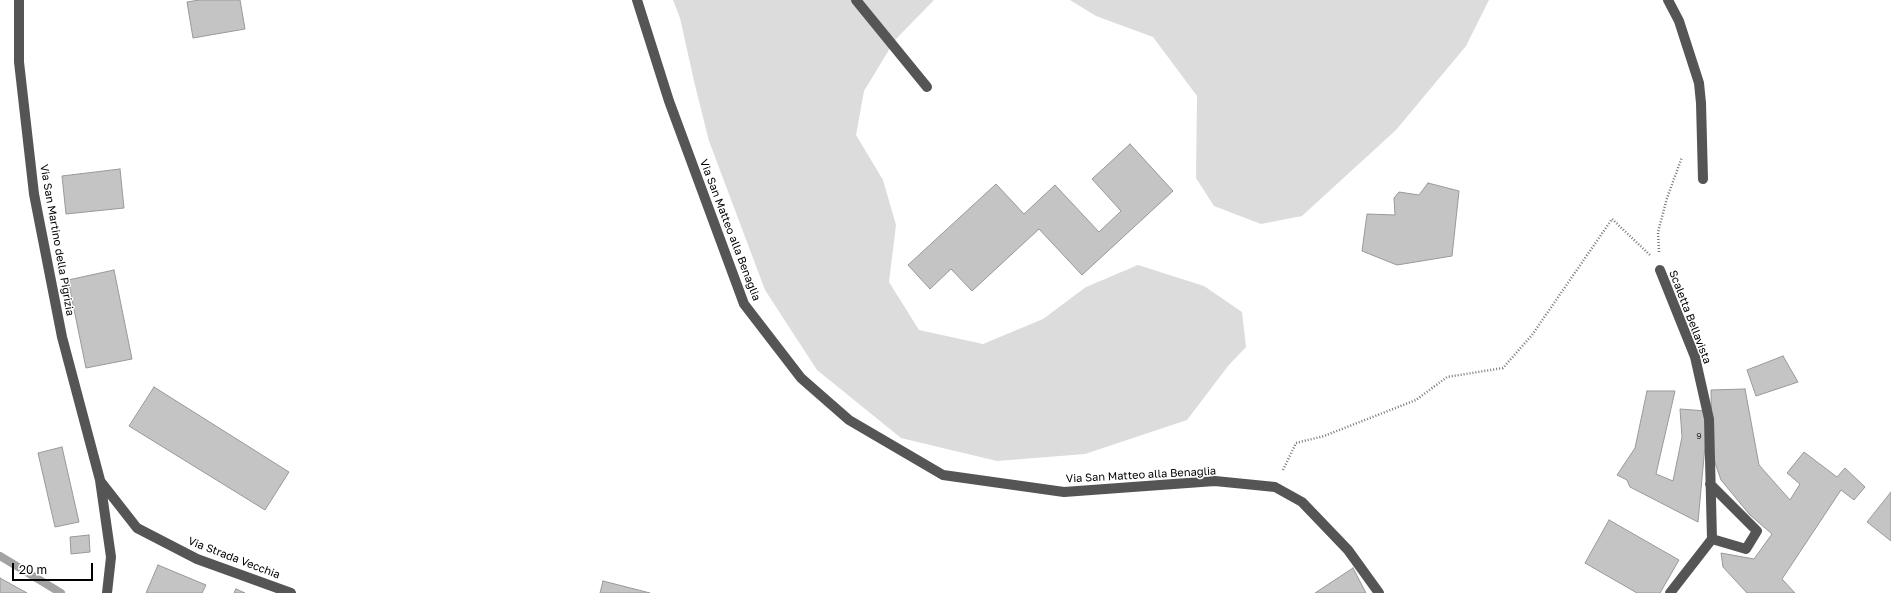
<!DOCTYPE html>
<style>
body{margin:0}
#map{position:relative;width:1891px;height:593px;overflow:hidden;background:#fff;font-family:"Golos Text",sans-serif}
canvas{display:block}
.scale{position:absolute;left:12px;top:563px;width:81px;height:18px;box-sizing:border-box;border:2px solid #000;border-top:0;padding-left:5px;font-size:12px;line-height:14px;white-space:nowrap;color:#000;-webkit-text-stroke:3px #fff;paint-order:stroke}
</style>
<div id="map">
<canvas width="1891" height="593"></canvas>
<div class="scale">20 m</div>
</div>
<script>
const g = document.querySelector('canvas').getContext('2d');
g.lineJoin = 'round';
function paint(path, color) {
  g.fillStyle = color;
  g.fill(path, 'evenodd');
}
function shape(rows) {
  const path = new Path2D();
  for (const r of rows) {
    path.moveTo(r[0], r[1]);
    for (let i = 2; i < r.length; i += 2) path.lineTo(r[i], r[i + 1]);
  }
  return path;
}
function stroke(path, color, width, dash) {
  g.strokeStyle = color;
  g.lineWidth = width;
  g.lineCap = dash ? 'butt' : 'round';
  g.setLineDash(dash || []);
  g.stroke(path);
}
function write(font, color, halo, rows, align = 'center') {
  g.font = font + ' "Golos Text",sans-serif';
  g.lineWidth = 3;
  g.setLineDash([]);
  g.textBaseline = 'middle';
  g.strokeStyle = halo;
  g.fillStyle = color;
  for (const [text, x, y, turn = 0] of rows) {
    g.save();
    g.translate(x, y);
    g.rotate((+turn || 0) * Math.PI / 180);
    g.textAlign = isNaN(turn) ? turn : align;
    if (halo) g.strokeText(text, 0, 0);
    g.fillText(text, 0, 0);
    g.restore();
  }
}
const green = shape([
 [673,0,934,0,895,40,864,91,856,135,883,180,896,225,889,282,919,330,983,344,1043,319,1086,287,1138,265,1204,286,1242,312,1246,347,1228,366,1187,420,1085,454,997,461,901,438,817,370,765,290,709,141,694,81,680,18],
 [1070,0,1489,0,1466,46,1396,130,1302,216,1261,224,1214,206,1196,178,1197,96,1153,37,1096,16]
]);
const stream = shape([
 [0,556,61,593]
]);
const building = shape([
 [199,0,240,0,245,29,193,38,187,2,199,0],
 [1130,144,1173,191,1082,275,1039,229,972,291,951,269,930,289,908,265,996,184,1024,214,1055,185,1099,232,1121,211,1092,179,1130,144],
 [120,169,124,208,66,214,62,176,120,169],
 [1428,183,1459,191,1452,256,1397,265,1362,251,1367,214,1395,215,1394,198,1399,192,1419,195,1428,183],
 [114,270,132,359,86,368,68,280,114,270],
 [1783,356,1798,382,1756,396,1747,370,1783,356],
 [154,387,289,472,265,510,129,426,154,387],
 [1745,389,1759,465,1790,500,1800,484,1787,473,1804,452,1837,477,1845,468,1865,487,1854,500,1841,490,1782,579,1795,593,1747,593,1723,567,1721,553,1754,559,1772,534,1750,515,1721,480,1712,454,1711,390,1745,389],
 [1647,391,1675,391,1656,474,1673,481,1682,437,1680,409,1706,411,1705,446,1698,522,1630,487,1627,480,1617,475,1635,448,1647,391],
 [62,447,79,522,55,527,38,453,62,447],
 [1891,492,1891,541,1867,522,1891,492],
 [1609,520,1679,560,1660,593,1637,593,1585,563,1609,520],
 [89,535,90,552,71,554,70,537,89,535],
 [158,565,206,585,202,593,146,593,158,565],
 [1353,568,1366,593,1315,593,1353,568],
 [0,578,27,593,0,593,0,578],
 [603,581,650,593,600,593,603,581],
 [236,589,245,593,234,593,236,589]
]);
const path = shape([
 [1659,252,1658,232,1667,198,1682,157],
 [1283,470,1296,443,1324,436,1416,400,1447,377,1503,368,1532,335,1612,219,1650,255]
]);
const minor = shape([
 [19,0,19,62,34,194,62,337,100,480,111,557,107,593],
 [637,0,669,101,744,304,801,378,849,420,943,475,1064,492,1215,481,1275,487,1302,502,1348,550,1379,593],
 [856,0,927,87],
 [1668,0,1679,21,1699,83,1701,103,1703,179],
 [1660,270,1695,357,1709,419,1712,539,1670,593],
 [101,482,137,528,197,559,291,593],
 [1710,484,1757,531,1746,549,1712,539]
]);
const numberNames = [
 ["9",1699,436]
];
const streetNames = [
 ["Via San Matteo alla Benaglia",730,230,69],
 ["Via San Martino della Pigrizia",57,240,80],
 ["Scaletta Bellavista",1690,317,69],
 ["Via San Matteo alla Benaglia",1141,475,-3],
 ["Via Strada Vecchia",234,558,21]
];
paint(green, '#dcdcdc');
stroke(stream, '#a3a3a3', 8);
paint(building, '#c4c4c4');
stroke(building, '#999', 1);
stroke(path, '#777', 2.5, [1, 2]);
stroke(minor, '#555', 10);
write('9px', '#313131', null, numberNames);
write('11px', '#000', '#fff', streetNames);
</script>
